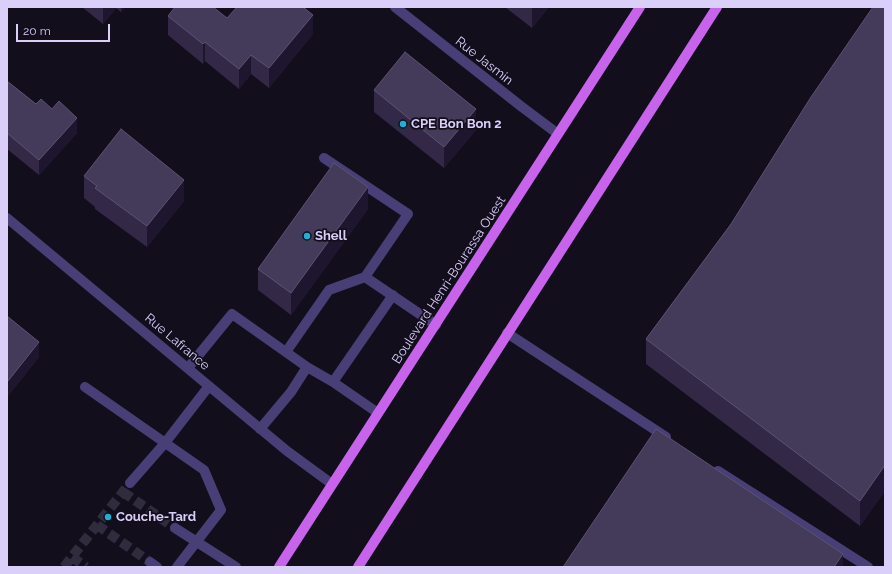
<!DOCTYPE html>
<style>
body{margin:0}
#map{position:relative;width:892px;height:574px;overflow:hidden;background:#120e1c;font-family:Raleway,sans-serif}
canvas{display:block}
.frame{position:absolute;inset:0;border:8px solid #d9cff9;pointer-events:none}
.scale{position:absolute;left:16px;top:24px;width:94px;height:18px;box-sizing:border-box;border:2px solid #d9cff9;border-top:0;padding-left:5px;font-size:12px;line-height:14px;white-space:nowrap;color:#d9cff9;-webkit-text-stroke:3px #120e1c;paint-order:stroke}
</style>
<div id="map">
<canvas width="892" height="574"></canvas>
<div class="frame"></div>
<div class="scale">20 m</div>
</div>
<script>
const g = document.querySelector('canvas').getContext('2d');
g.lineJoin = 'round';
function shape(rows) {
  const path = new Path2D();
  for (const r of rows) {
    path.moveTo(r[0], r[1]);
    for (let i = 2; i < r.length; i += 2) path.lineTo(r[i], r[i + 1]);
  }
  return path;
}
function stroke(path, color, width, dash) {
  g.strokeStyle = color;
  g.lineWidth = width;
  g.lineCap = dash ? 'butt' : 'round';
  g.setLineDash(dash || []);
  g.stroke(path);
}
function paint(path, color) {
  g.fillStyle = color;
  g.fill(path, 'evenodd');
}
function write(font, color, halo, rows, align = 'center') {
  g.font = font + ' Raleway,sans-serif';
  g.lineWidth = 3.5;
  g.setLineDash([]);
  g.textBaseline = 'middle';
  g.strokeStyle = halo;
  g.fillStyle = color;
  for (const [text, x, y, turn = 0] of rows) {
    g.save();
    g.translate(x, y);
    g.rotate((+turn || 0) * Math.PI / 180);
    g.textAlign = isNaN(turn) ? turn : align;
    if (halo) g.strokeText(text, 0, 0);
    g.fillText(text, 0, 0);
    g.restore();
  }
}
const minorTunnel = shape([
 [123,492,175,528],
 [97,525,150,562],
 [72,557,86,567],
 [64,567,130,483]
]);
const minor = shape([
 [395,7,522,107,558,134],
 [324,158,408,214,365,277],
 [7,218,287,451,332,484],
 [507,333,666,437],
 [286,352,329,290,365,277,436,325],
 [188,368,232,314,307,367,333,382,393,295],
 [333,382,378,413],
 [85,387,204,470,221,510,177,567],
 [260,429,291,392,307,367],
 [718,471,868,567],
 [130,483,165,443,209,386],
 [175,528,236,567],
 [150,562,157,567]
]);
const major = shape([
 [279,567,640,7],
 [358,567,717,7]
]);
const wall = shape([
 [82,7,125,7,121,12,116,8,103,24],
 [306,7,306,10,313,34,269,88,251,74,239,89,205,61,203,64,168,35,168,16,227,18],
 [505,7,549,7,532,28],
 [885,7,885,491,860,526,646,364,646,339,731,224],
 [7,81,36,104,77,133,39,175,7,149],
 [374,90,476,130,444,168,374,112],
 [84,176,184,201,147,247,95,209,95,207,84,198],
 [368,209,291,315,258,290,258,269],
 [7,316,39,357,8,396,7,395]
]);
const shadedWall = shape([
 [104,7,116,7,116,8,103,24,103,8],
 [121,7,125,7,121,12],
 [305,7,306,7,306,23,313,15,313,34,269,88,269,68],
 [532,7,549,7,532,28],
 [205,42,205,61,203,64,203,44],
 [251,55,251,74,239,89,239,69],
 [476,109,476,130,444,168,444,147],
 [77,118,77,133,39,175,39,160],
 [184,180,184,201,147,247,147,226],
 [368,187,368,209,291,315,291,293],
 [39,342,39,357,8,396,8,381],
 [885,465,885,491,860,526,860,501],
 [843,554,843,567,834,567]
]);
const building = shape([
 [175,7,213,7,227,18,237,7,305,7,304,8,313,15,269,68,251,55,239,69,205,42,203,44,168,16,175,7],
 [873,7,885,7,885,465,860,501,646,339,731,224,811,97,873,7],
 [405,52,476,109,444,147,374,90,405,52],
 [7,81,36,104,41,99,52,109,59,101,77,118,39,160,7,133,7,81],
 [121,129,184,180,147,226,95,188,97,186,84,176,121,129],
 [334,163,368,187,291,293,258,269,334,163],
 [7,316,39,342,8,381,7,380,7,316],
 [656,429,843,554,834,567,563,567,656,429]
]);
const markers = [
 [403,124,4,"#1cafd8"],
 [307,236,4,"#1cafd8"],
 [108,517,4,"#1cafd8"]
];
const streetNames = [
 ["Rue Jasmin",484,61,38],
 ["Boulevard Henri-Bourassa Ouest",449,280,-57],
 ["Rue Lafrance",177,342,40]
];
const poiNames = [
 ["CPE Bon Bon 2",411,124],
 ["Shell",315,236],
 ["Couche-Tard",116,517]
];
stroke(minorTunnel, '#302b3d', 10, [10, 5]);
stroke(minor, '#473f75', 10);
stroke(major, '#c864eb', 10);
paint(wall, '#332947');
paint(shadedWall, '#1e162e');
paint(building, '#443a5a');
stroke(building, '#5c5273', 1);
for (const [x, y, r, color] of markers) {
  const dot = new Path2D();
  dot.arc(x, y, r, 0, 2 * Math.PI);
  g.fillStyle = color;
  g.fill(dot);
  stroke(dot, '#120e1c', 1.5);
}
write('13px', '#d9cff9', '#120e1c', streetNames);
write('bold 13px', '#d9cff9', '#120e1c', poiNames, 'left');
</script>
